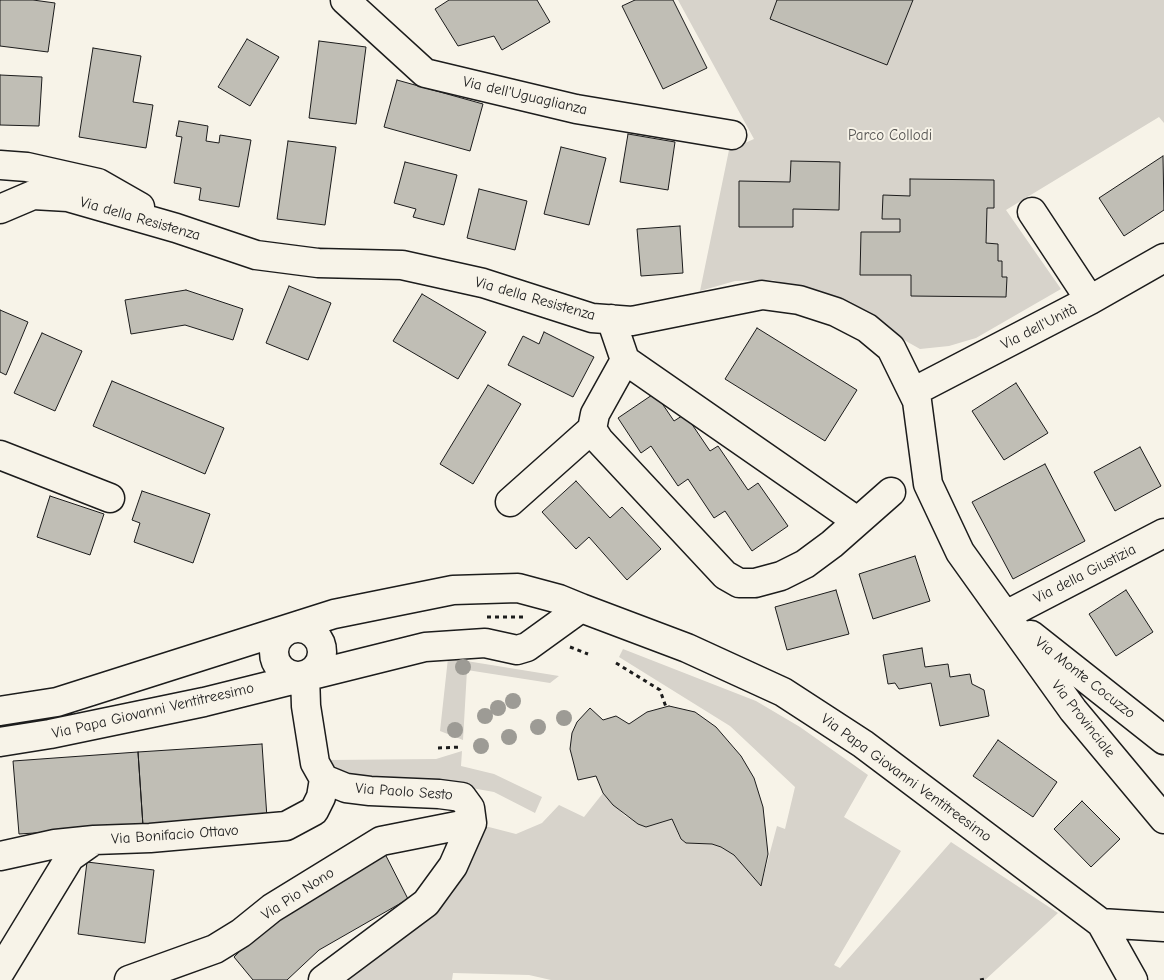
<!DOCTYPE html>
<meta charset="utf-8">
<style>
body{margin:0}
canvas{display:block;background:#f7f3e8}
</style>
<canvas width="1164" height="980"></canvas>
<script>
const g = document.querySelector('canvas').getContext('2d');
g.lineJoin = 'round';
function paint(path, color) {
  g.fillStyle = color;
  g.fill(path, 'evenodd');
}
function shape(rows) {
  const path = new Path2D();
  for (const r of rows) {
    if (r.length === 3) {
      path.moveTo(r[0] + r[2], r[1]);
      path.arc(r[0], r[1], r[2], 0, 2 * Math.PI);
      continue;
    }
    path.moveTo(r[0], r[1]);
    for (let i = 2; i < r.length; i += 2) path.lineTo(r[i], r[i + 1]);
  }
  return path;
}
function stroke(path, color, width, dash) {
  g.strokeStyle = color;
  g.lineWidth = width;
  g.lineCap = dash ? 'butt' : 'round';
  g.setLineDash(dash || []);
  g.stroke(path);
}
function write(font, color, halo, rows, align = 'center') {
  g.font = font + ' "Comic Neue",sans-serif';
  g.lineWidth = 4;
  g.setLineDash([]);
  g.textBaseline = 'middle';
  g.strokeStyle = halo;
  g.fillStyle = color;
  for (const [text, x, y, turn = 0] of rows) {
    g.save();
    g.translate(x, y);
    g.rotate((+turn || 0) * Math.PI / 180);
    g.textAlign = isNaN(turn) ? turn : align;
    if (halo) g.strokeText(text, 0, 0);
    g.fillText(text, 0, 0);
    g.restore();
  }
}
const green = shape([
 [678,0,1164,0,1164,123,1159,117,1006,210,1061,289,976,338,949,346,920,349,819,292,772,280,735,281,700,291,729,150,754,139],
 [623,649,756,701,800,727,868,775,844,817,901,851,834,965,840,968,951,842,1058,913,985,980,551,980,529,975,453,973,452,980,341,980,442,906,453,893,485,826,516,834,542,823,559,805,584,817,603,793,624,815,638,824,646,827,672,819,680,839,686,843,712,844,721,847,734,855,761,886,777,826,785,829,795,787,730,726,619,657],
 [448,658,559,676,550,683,467,670,463,740,440,731],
 [462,751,461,766,494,774,542,797,535,813,494,792,466,787,353,776,336,770,331,766,330,760,436,759]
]);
const building = shape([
 [0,0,33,0,55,3,48,52,0,46,0,0],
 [449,0,537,0,550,22,502,50,494,36,458,46,435,9,449,0],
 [635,0,673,0,707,68,663,89,622,6,635,0],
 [777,0,913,0,887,65,770,19,777,0],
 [247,39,279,57,250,106,218,87,247,39],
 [319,41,366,47,356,124,309,118,319,41],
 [93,48,141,56,133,102,153,105,146,148,79,137,93,48],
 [0,75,42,77,39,126,0,125,0,75],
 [397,80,483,104,470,151,384,127,397,80],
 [179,121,208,126,206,141,219,143,220,135,251,140,239,207,199,200,201,188,174,183,182,137,176,136,179,121],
 [628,134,675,142,668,190,620,182,628,134],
 [288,141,336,147,325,225,277,219,288,141],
 [561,147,606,158,589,225,544,214,561,147],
 [1163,156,1164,210,1124,236,1099,198,1163,156],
 [791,161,840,162,839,210,793,209,793,227,739,227,739,181,790,182,791,161],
 [405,162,457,175,444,225,413,217,416,209,394,203,405,162],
 [910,179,994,180,994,208,987,208,986,243,998,244,998,261,1002,261,1002,277,1007,277,1006,297,911,296,911,275,860,275,861,232,900,232,900,219,882,219,883,195,910,196,910,179],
 [479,189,527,201,515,250,467,238,479,189],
 [680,226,683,273,641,276,637,229,680,226],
 [289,286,331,303,308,360,266,343,289,286],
 [186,290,243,309,233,340,185,325,131,334,125,300,186,290],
 [422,294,486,332,458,379,393,341,422,294],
 [0,310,28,322,6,375,0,372,0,310],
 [757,328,857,390,825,441,725,379,757,328],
 [544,332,594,357,573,397,508,365,523,336,539,344,544,332],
 [42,333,82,351,55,411,14,393,42,333],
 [112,381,224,428,205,474,93,426,112,381],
 [1016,383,1048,433,1004,460,972,411,1016,383],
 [488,385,521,404,473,484,440,464,488,385],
 [655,393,674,421,685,414,710,451,718,446,748,490,758,483,788,526,752,551,725,511,714,518,688,479,678,486,651,446,641,453,618,418,655,393],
 [1140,447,1161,486,1115,511,1094,472,1140,447],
 [1045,464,1085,541,1013,579,972,502,1045,464],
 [576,481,610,518,622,507,661,549,627,580,589,537,576,549,542,512,576,481],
 [142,491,210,514,193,563,134,542,140,523,132,520,142,491],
 [50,496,104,514,90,555,37,537,50,496],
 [915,556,930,601,873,619,859,574,915,556],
 [836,590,849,634,787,650,775,607,836,590],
 [1126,590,1153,632,1116,656,1089,614,1126,590],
 [922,648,925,667,948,664,950,677,970,674,972,684,984,690,989,716,940,726,931,683,899,689,895,683,888,684,883,655,922,648],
 [669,706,695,712,716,727,741,756,754,778,763,807,768,854,761,886,734,855,721,847,712,844,686,843,681,839,672,819,646,827,638,824,613,805,603,793,596,776,578,780,570,749,572,733,577,722,590,708,603,720,616,716,629,724,647,712,669,706],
 [998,740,1057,782,1033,817,973,776,998,740],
 [262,744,267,818,143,826,138,752,262,744],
 [138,752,143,826,19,834,13,761,138,752],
 [1082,801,1120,839,1091,867,1054,829,1082,801],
 [382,848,408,899,319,950,287,980,253,980,234,957,280,912,382,848],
 [87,862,154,870,145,943,78,934,87,862]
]);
const path = shape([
 [487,617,523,617],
 [570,647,588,654],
 [616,663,660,690,666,707],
 [438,748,462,747],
 [980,980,986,979]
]);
const minor = shape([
 [345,0,425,73,576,109,732,135],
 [0,165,27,167,98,183,140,207],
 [0,209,33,195,68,197,176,228,256,255,318,263,402,265,483,283,592,318,632,321,762,295,799,300,836,312,867,328,891,348,917,401,928,484,960,552,1073,710,1164,819],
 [1032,212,1090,300],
 [611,319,625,360,595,414,592,429,599,440,725,575,739,583,755,583,781,576,805,564,832,544,891,492],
 [625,360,857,521],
 [913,392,1090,300,1164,258],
 [0,455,110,498],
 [510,502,592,429],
 [581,608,687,648,783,692,863,744,1101,923,1133,980],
 [1006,615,1164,533],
 [298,652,24],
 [1031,635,1164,740],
 [305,675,306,706,315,763,324,779,346,788,370,791,439,794,462,797,470,808,472,823,453,866,426,903,323,980],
 [0,711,57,702,334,614,453,590,518,588,559,599,581,608,527,647,517,650,485,643,425,647,204,702,50,734,0,742],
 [0,856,55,844,94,840,150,838,286,826,314,811,321,797,324,779],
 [1101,923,1164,927],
 [0,972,70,857,94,840],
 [129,980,215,949,241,933,272,908,381,841,472,823]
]);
const trees = [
 [463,667],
 [513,701],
 [498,708],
 [485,716],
 [564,718],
 [538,727],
 [455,730],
 [509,737],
 [481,746]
];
const streetNames = [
 ["Via dell'Uguaglianza",525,96,13],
 ["Via della Resistenza",140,219,16],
 ["Via della Resistenza",535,299,16],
 ["Via dell'Unità",1039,327,-27],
 ["Via della Giustizia",1085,574,-27],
 ["Via Monte Cocuzzo",1085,678,38],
 ["Via Papa Giovanni Ventitreesimo",153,711,-13],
 ["Via Provinciale",1083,719,52],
 ["Via Papa Giovanni Ventitreesimo",906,778,36],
 ["Via Paolo Sesto",404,792,4],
 ["Via Bonifacio Ottavo",175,835,-4],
 ["Via Pio Nono",298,894,-33]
];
const parkNames = [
 ["Parco Collodi",890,136]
];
paint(green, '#d7d3cb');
paint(building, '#c0beb5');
stroke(building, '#1c1c1c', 1);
stroke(minor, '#1c1c1c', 31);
stroke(path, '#1c1c1c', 3, [4, 4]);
stroke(minor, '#f7f3e8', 28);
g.fillStyle = '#9d9b95';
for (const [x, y] of trees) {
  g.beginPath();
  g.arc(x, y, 8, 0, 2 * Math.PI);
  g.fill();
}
write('15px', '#1c1c1c', '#f7f3e8', streetNames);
write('15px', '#545351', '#f7f3e8', parkNames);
</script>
